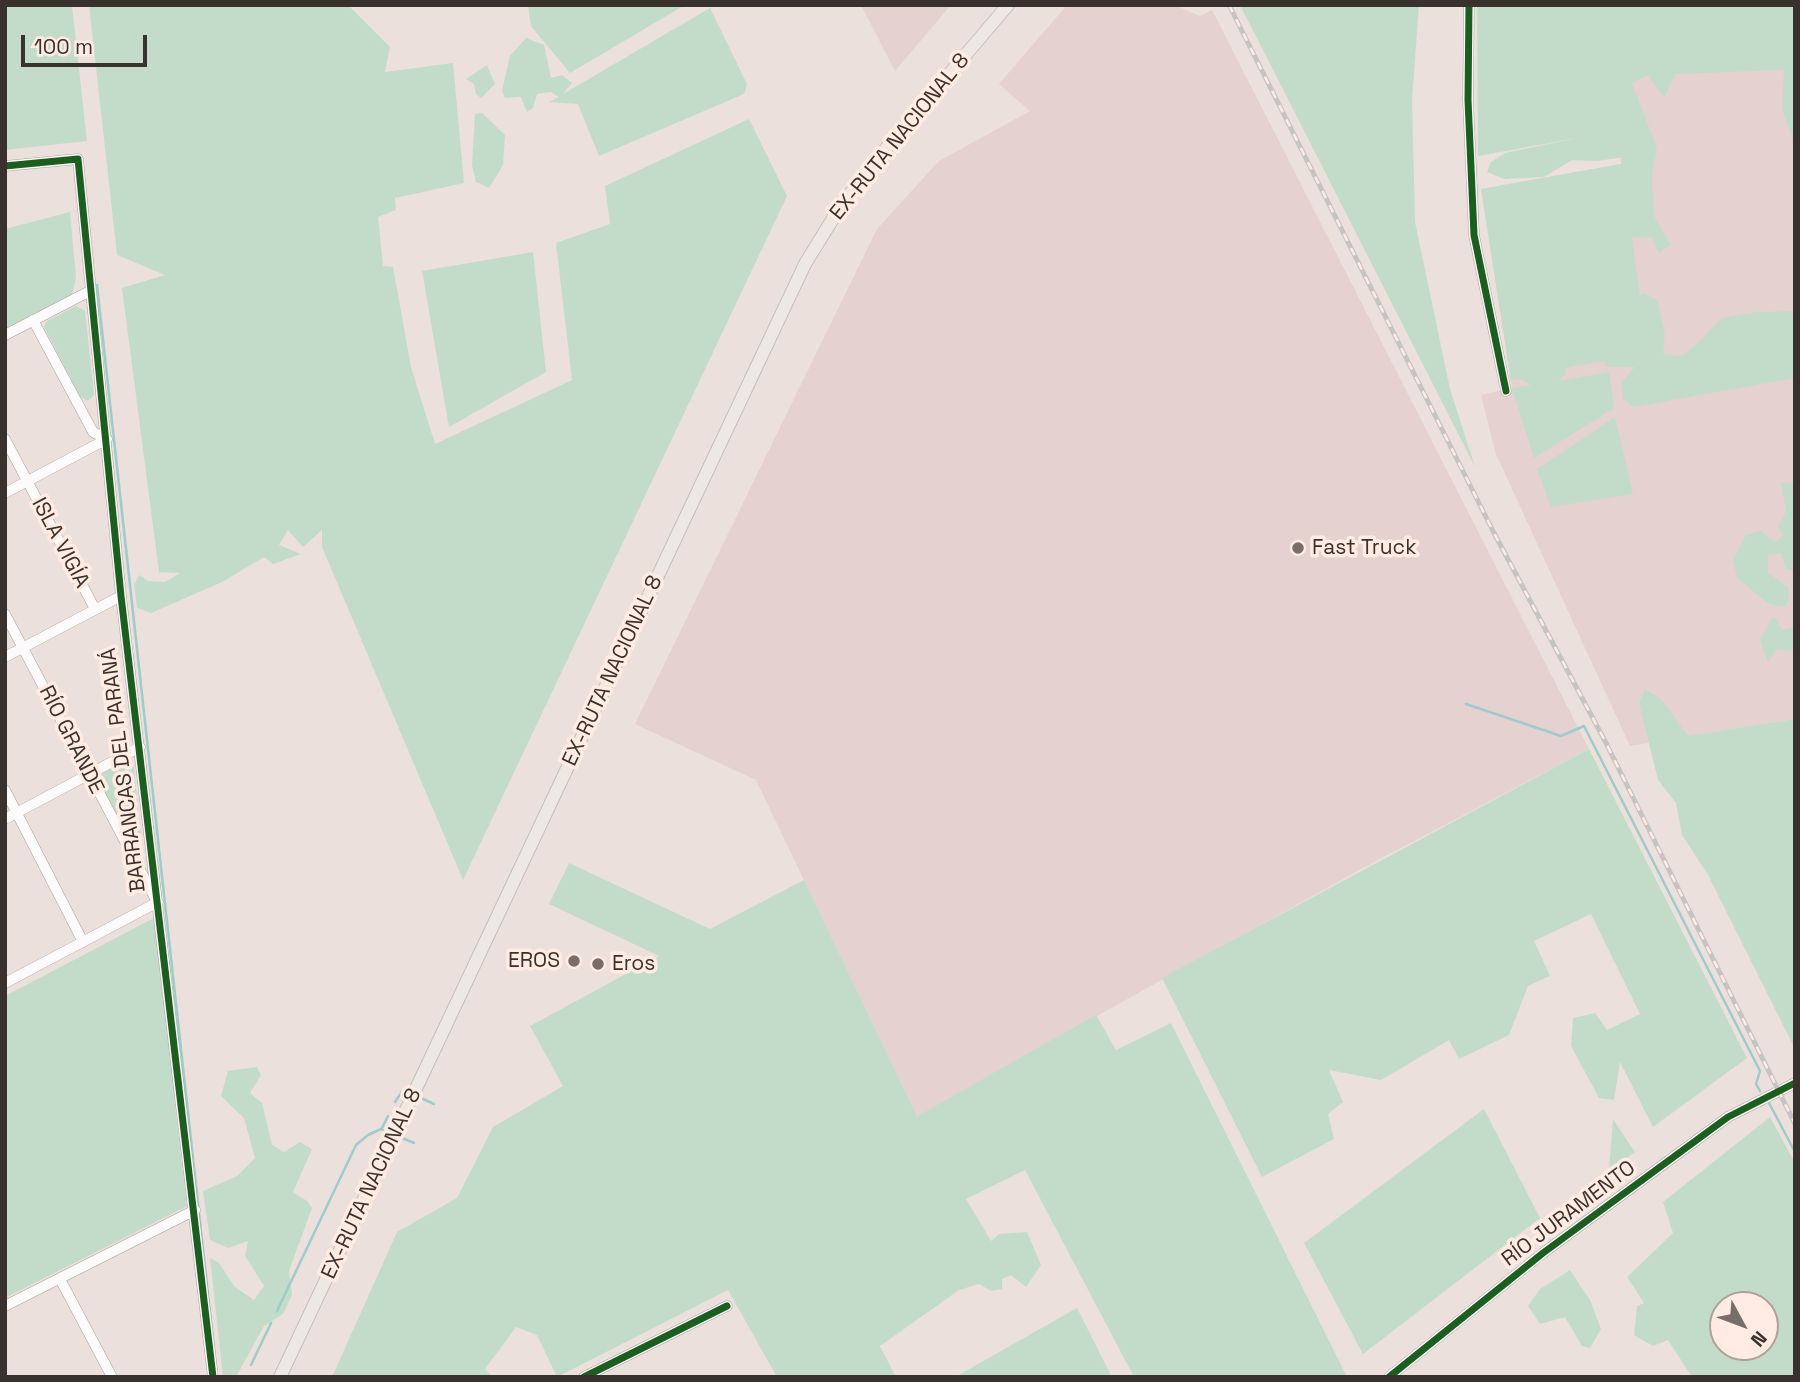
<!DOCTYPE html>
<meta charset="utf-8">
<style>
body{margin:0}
#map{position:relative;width:1800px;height:1382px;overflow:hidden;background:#ebe0db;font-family:"Space Grotesk",sans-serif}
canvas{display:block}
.frame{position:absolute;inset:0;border:7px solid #38312d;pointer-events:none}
.north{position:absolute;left:1709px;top:1291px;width:70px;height:70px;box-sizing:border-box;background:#ffebe2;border:2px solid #afa19a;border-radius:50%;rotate:131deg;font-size:19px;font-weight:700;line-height:28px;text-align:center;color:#38312d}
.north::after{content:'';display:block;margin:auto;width:24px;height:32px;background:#776e6a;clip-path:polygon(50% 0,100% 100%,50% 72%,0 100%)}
.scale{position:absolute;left:21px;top:35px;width:126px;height:32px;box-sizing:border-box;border:4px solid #38312d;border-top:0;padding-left:9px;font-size:21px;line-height:24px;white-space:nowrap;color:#38312d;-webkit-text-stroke:5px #ffebe2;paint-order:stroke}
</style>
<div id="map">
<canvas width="1800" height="1382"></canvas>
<div class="frame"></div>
<div class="north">N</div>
<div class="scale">100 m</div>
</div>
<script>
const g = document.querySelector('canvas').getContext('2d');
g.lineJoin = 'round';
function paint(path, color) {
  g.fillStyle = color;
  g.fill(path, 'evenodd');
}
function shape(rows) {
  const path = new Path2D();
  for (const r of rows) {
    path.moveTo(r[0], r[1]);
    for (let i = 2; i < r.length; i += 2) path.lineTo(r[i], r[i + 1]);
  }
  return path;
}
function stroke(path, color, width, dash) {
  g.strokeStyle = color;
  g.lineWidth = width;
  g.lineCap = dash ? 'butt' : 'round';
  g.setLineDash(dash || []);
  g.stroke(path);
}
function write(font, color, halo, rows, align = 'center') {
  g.font = font + ' "Space Grotesk",sans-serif';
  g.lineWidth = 7;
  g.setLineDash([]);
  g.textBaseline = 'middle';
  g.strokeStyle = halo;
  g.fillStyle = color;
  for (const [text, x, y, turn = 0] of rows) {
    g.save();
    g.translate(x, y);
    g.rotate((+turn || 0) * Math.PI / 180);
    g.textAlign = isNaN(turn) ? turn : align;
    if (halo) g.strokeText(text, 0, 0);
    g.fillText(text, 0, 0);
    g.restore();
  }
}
const industrial = shape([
 [861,5,951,5,895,71],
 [1067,5,1174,5,1200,16,1212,10,1589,749,1363,868,917,1116,756,780,635,724,877,229,939,161,1030,111,999,84],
 [1795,23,1795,719,1630,746,1496,454,1481,395,1512,388,1481,189,1621,164,1606,45]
]);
const green = shape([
 [5,5,72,5,87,141,5,150],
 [89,5,348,5,390,47,385,72,453,63,464,183,395,198,396,210,378,217,383,266,393,267,411,367,435,444,572,380,556,243,610,224,605,186,749,119,787,196,463,880,322,547,322,530,303,547,288,530,279,545,301,554,273,564,264,557,222,582,151,613,137,608,134,585,139,575,148,581,165,582,180,573,159,572,122,288,165,275,117,255],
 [528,5,685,5,570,73,531,26],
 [1240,5,1419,5,1412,100,1415,222,1450,389,1475,467],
 [1477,5,1795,5,1795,145,1782,109,1784,70,1675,74,1664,98,1648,75,1632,83,1657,148,1652,173,1654,216,1671,245,1659,253,1651,237,1632,238,1640,296,1644,293,1657,300,1665,334,1663,354,1680,356,1694,347,1722,318,1758,312,1795,311,1795,378,1634,407,1623,399,1621,383,1635,367,1605,367,1605,361,1565,368,1566,373,1558,381,1609,372,1614,408,1534,458,1512,388,1531,385,1520,379,1511,380,1481,189,1621,164,1623,157,1598,161,1572,160,1544,177,1504,179,1487,172,1491,162,1505,153,1577,138,1478,156],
 [710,8,747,84,744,94,599,156,578,104,549,102,559,97,551,92,537,94,533,108,527,112,521,97,505,98,502,91,510,56,526,38,544,45,551,78,562,75,572,83,563,94],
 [487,65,495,84,481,98,476,94,474,84,466,79],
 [482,113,505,135,503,165,489,188,476,182,472,165,475,114],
 [70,212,76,278,72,295,5,329,5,229],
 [533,252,546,372,449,427,422,271],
 [76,306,85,311,94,395,88,401,80,397,44,327,47,321],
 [1615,417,1633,494,1551,507,1537,469],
 [1781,482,1795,483,1795,571,1786,569,1781,553,1768,555,1768,573,1788,587,1789,599,1785,606,1779,607,1768,603,1737,578,1733,560,1746,535,1761,531,1770,539,1777,541,1783,535,1778,527,1786,511],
 [1775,617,1782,630,1795,627,1795,648,1790,651,1777,649,1768,662,1760,640,1771,619],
 [1645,689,1661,699,1688,736,1795,719,1795,1049,1708,875,1682,835,1676,803,1658,780,1639,703],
 [1589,749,1747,1058,1653,1127,1620,1062,1614,1100,1599,1098,1571,1046,1573,1018,1595,1013,1607,1030,1640,1014,1591,914,1534,941,1550,976,1528,986,1509,1035,1459,1059,1449,1040,1381,1080,1329,1070,1343,1102,1328,1114,1334,1139,1262,1177,1162,978],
 [125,762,134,767,141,837,135,844,130,843,97,780,100,774],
 [569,863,710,929,804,880,917,1116,1096,1015,1116,1050,1171,1023,1346,1375,1134,1377,1025,1170,966,1199,991,1241,999,1234,1027,1232,1041,1265,1026,1287,1011,1275,1002,1279,1002,1289,991,1291,979,1284,959,1290,880,1346,896,1377,777,1377,728,1290,557,1377,537,1335,516,1327,485,1369,492,1377,332,1377,397,1232,457,1198,493,1127,563,1086,530,1026,659,956,549,904],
 [154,918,167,1032,171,1033,178,1091,174,1097,187,1206,5,1298,5,996],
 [257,1067,261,1075,250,1093,262,1103,272,1145,284,1152,300,1142,312,1149,293,1192,307,1201,312,1208,289,1271,292,1295,283,1314,264,1326,236,1377,223,1377,210,1258,219,1263,235,1287,254,1300,264,1286,245,1256,248,1241,228,1248,210,1240,203,1191,237,1176,255,1158,244,1118,221,1096,228,1071],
 [1484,1109,1540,1218,1363,1354,1304,1243],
 [1770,1117,1795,1163,1795,1377,1692,1377,1668,1340,1653,1346,1634,1335,1637,1306,1644,1303,1627,1277,1673,1233,1663,1202],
 [1723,1305,1765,1305,1765,1347,1723,1347],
 [1613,1119,1635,1152,1609,1171],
 [1570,1270,1590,1300,1601,1329,1590,1348,1582,1346,1565,1317,1540,1324,1528,1306,1540,1289],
 [1077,1308,1112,1377,955,1377]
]);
const stream = shape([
 [97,285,213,1340],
 [1466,704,1561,736,1584,726,1760,1071,1756,1084,1760,1091],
 [421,1098,434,1104],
 [395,1102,403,1090,408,1092],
 [1769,1103,1795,1152],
 [382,1128,388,1116],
 [402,1138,414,1143],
 [277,1311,356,1145,368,1135,381,1129,388,1133],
 [251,1365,271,1323]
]);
const minor = shape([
 [1469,5,1468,100,1474,235,1506,391],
 [5,166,78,159,121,596,213,1377],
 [33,320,93,432,107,439],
 [5,335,90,291],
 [5,439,95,609],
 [5,493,107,439],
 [5,614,157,902],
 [5,657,121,596],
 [5,790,83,942],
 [5,819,140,747],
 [5,983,158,902],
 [60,1279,112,1377],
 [5,1306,195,1210],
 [584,1377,727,1306],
 [1389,1377,1543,1253,1728,1117,1795,1083]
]);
const major = shape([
 [280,1377,805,264,842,204,888,146,1008,5]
]);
const rail = shape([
 [1229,5,1494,533,1605,741,1795,1124]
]);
const cycleway = shape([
 [1469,5,1468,100,1474,235,1506,391],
 [5,166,78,159,121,596,213,1377],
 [584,1377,727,1306],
 [1389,1377,1543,1253,1728,1117,1795,1083]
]);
const markers = [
 [1298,548,7,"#776e6a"],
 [574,961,7,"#776e6a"],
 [598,964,7,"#776e6a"]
];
const streetNames = [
 ["EX-RUTA NACIONAL 8",900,137,-51],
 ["ISLA VIGÍA",60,543,62],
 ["EX-RUTA NACIONAL 8",613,671,-65],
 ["RÍO GRANDE",71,740,63],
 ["BARRANCAS DEL PARANÁ",124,770,-97],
 ["EX-RUTA NACIONAL 8",372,1184,-65],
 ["RÍO JURAMENTO",1569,1214,-37]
];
const poiNames = [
 ["Fast Truck",1312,548],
 ["EROS",560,961,"right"],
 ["Eros",612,964]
];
paint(industrial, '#e5d1cf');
paint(green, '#c3dcca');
stroke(stream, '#9ecbcc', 2.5);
stroke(minor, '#a8a09c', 11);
stroke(major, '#c5bfbd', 14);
stroke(minor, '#fcfafa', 10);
stroke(major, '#eee8e3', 12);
stroke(rail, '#c6c4c2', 5);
stroke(rail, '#ffebe2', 2.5, [8]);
stroke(cycleway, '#1b5e20', 7);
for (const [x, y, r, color] of markers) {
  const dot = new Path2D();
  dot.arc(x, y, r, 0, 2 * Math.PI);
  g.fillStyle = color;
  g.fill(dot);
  stroke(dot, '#ffebe2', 2.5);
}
write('21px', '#38312d', '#ffebe2', streetNames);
write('21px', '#38312d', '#ffebe2', poiNames, 'left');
</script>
